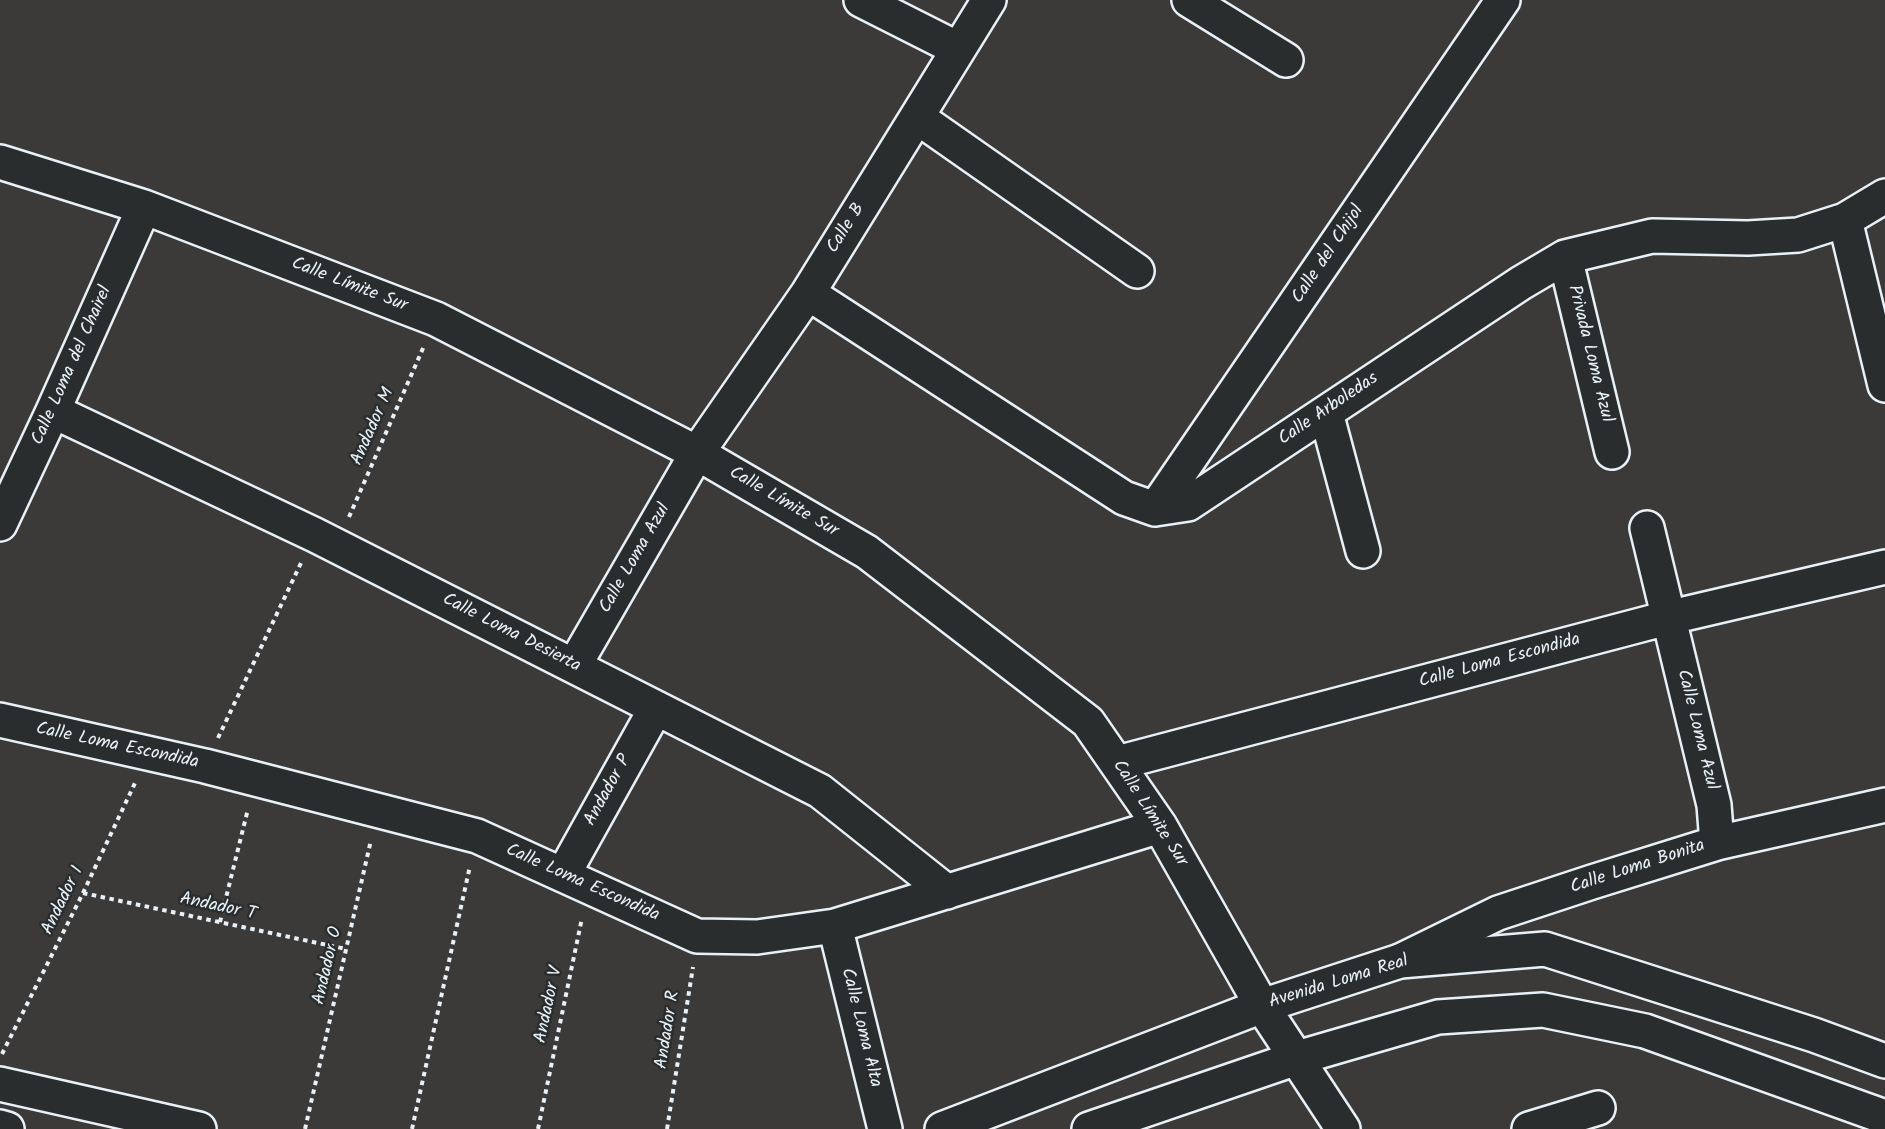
<!DOCTYPE html>
<meta charset="utf-8">
<style>
body{margin:0}
canvas{display:block;background:#3c3a38}
</style>
<canvas width="1885" height="1129"></canvas>
<script>
const g = document.querySelector('canvas').getContext('2d');
g.lineJoin = 'round';
function shape(rows) {
  const path = new Path2D();
  for (const r of rows) {
    path.moveTo(r[0], r[1]);
    for (let i = 2; i < r.length; i += 2) path.lineTo(r[i], r[i + 1]);
  }
  return path;
}
function stroke(path, color, width, dash) {
  g.strokeStyle = color;
  g.lineWidth = width;
  g.lineCap = dash ? 'butt' : 'round';
  g.setLineDash(dash || []);
  g.stroke(path);
}
function write(font, color, halo, rows, align = 'center') {
  g.font = font + ' Kalam,sans-serif';
  g.lineWidth = 5;
  g.setLineDash([]);
  g.textBaseline = 'middle';
  g.strokeStyle = halo;
  g.fillStyle = color;
  for (const [text, x, y, turn = 0] of rows) {
    g.save();
    g.translate(x, y);
    g.rotate((+turn || 0) * Math.PI / 180);
    g.textAlign = isNaN(turn) ? turn : align;
    if (halo) g.strokeText(text, 0, 0);
    g.fillText(text, 0, 0);
    g.restore();
  }
}
const path = shape([
 [349,517,424,346],
 [218,738,301,563],
 [83,893,346,949],
 [220,922,248,809],
 [2,1054,83,893,135,783],
 [305,1129,371,840],
 [412,1129,470,866],
 [538,1129,582,918],
 [667,1129,693,967]
]);
const street = shape([
 [861,0,958,49],
 [1189,0,1286,60],
 [917,117,1137,271],
 [0,162,144,207,436,319,697,453,867,552,1088,722,1160,826,1262,1006],
 [1845,220,1885,385],
 [1565,257,1612,452],
 [808,293,1124,498,1155,509,1188,504,1521,283,1565,257,1652,236,1748,238,1798,235,1845,220,1885,196],
 [53,411,315,535,820,791,947,892],
 [1326,413,1363,551],
 [1155,509,1503,0],
 [0,524,53,411,144,207],
 [1647,528,1714,805,1717,843],
 [574,666,697,453,808,293,989,0],
 [0,720,205,766,477,836,697,936,757,937,835,926,1160,826],
 [1117,763,1667,618,1885,567],
 [563,875,656,708],
 [835,926,885,1129],
 [1400,961,1498,913,1592,882,1717,843,1885,805],
 [1529,1129,1598,1108]
]);
const secondary = shape([
 [1262,1006,1343,1129],
 [0,1084,199,1129],
 [0,1127,7,1129],
 [942,1129,1262,1006,1400,961,1545,949,1814,1035,1885,1061],
 [1089,1129,1297,1058,1438,1017,1543,1010,1645,1031,1885,1117]
]);
const streetNames = [
 ["Calle B",847,229,-58],
 ["Calle del Chijol",1329,255,-56],
 ["Calle Límite Sur",349,286,21],
 ["Privada Loma Azul",1589,354,76],
 ["Calle Loma del Chairel",73,366,-66],
 ["Calle Arboledas",1329,410,-34],
 ["Andador M",374,427,-66],
 ["Calle Límite Sur",783,503,30],
 ["Calle Loma Azul",636,559,-60],
 ["Calle Loma Desierta",511,634,27],
 ["Calle Loma Escondida",1500,662,-15],
 ["Calle Loma Azul",1696,730,76],
 ["Calle Loma Escondida",117,747,12],
 ["Andador P",609,791,-61],
 ["Calle Límite Sur",1149,814,57],
 ["Calle Loma Bonita",1638,868,-18],
 ["Calle Loma Escondida",582,884,24],
 ["Andador I",64,901,-64],
 ["Andador T",218,908,12],
 ["Andador O",329,966,-77],
 ["Avenida Loma Real",1339,983,-17],
 ["Andador V",550,1005,-78],
 ["Calle Loma Alta",860,1028,76],
 ["Andador R",669,1030,-81]
];
stroke(street, '#e8f1f8', 38);
stroke(secondary, '#e8f1f8', 38);
stroke(path, '#e8f1f8', 4, [4.5, 4.5]);
stroke(street, '#2a2d2e', 33);
stroke(secondary, '#2a2d2e', 33);
write('18px', '#e8f1f8', '#2a2d2e', streetNames);
</script>
